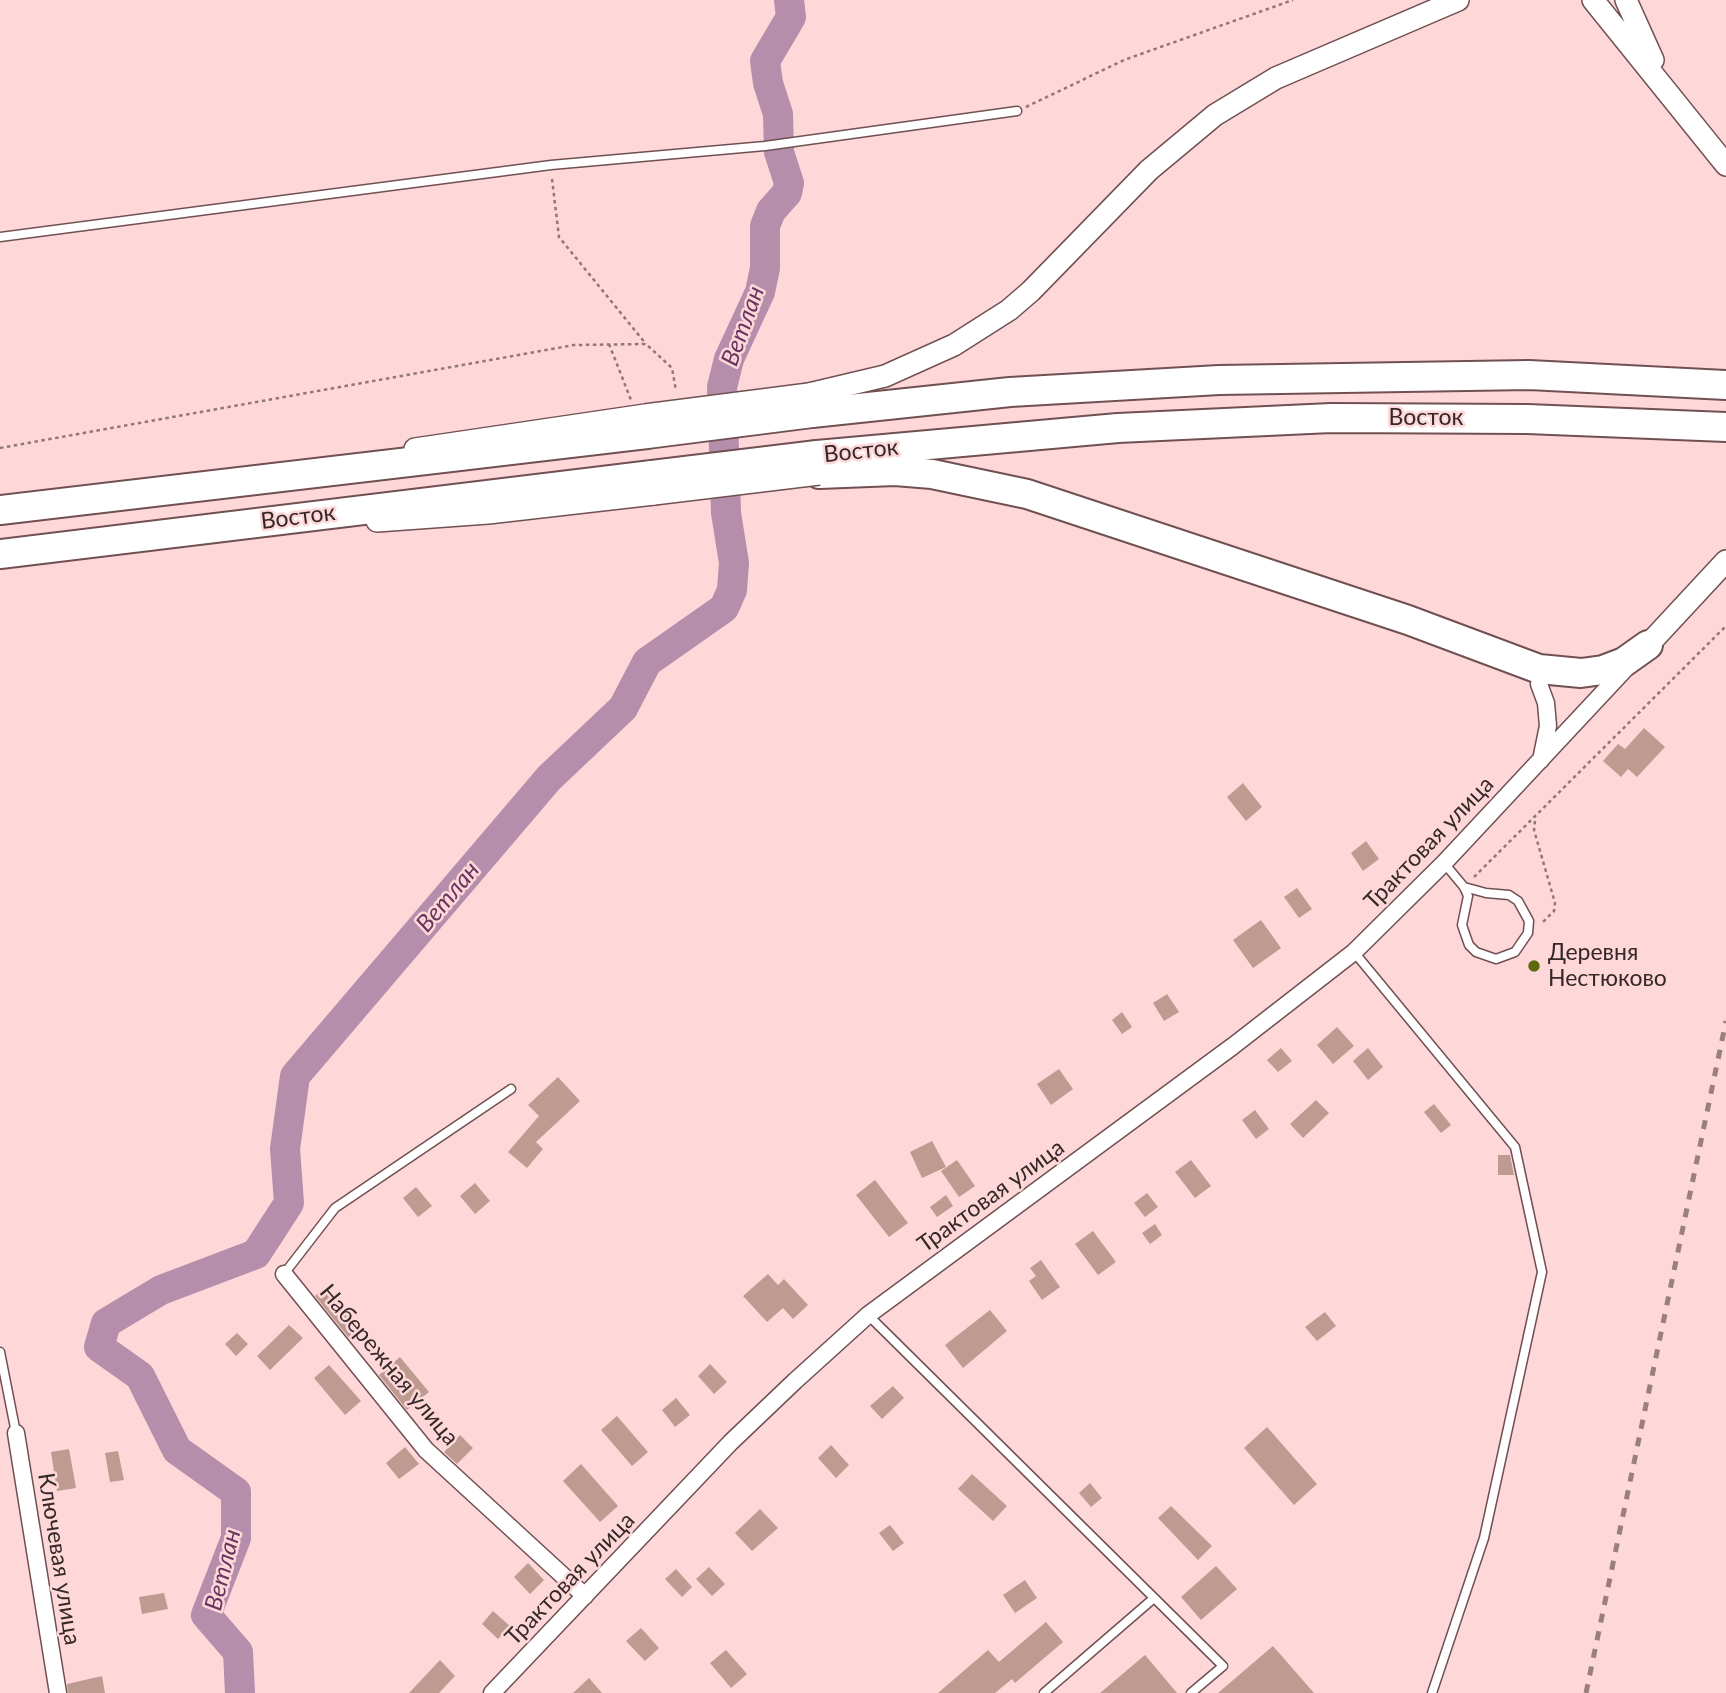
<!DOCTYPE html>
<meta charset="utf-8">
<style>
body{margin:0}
canvas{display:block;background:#fed7d9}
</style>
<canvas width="1726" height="1693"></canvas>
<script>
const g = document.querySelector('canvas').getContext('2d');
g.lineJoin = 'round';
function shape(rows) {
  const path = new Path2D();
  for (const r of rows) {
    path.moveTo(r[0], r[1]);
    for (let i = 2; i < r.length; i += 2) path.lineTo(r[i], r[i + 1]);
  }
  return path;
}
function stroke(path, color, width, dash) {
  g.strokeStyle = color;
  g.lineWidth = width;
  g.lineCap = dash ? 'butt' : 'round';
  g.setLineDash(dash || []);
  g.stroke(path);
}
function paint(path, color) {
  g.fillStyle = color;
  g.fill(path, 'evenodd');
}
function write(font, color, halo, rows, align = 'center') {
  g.font = font + ' Lato,sans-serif';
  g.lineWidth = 5;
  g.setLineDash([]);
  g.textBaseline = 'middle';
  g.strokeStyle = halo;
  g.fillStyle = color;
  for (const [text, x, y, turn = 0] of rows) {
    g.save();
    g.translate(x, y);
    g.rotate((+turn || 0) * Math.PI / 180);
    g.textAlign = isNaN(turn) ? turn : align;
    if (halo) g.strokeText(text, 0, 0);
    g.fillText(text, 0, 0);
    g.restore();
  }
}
const river = shape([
 [240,1693,238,1652,206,1615,236,1538,236,1492,177,1450,140,1376,99,1347,106,1323,161,1290,256,1254,289,1203,285,1149,295,1076,549,778,623,708,647,662,724,608,732,590,734,563,726,513,722,387,729,359,760,292,765,268,765,226,771,211,787,193,789,183,779,152,778,114,768,83,765,61,791,17,789,0]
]);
const building = shape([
 [1644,728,1665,747,1637,777,1628,769,1621,777,1603,761,1618,744,1625,749],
 [1243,783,1262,807,1246,821,1227,797],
 [1366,841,1379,859,1363,871,1351,853],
 [1297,888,1312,909,1299,918,1284,897],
 [1261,920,1281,948,1253,968,1233,940],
 [1167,994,1179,1012,1164,1021,1153,1003],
 [1122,1012,1132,1027,1122,1034,1112,1020],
 [1337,1027,1354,1046,1333,1064,1317,1045],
 [1281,1048,1292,1061,1278,1072,1267,1060],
 [1368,1048,1383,1067,1368,1080,1353,1061],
 [1059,1069,1073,1089,1051,1105,1037,1084],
 [558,1077,580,1101,536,1142,543,1149,527,1168,508,1152,539,1116,528,1105],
 [1316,1100,1329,1113,1303,1138,1290,1124],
 [1434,1104,1451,1125,1441,1133,1424,1112],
 [1255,1110,1269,1129,1256,1139,1242,1120],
 [932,1141,946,1167,922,1178,910,1152],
 [1498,1155,1510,1155,1514,1175,1498,1175],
 [957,1160,975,1186,959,1197,941,1171],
 [1191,1160,1211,1186,1195,1198,1175,1172],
 [875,1180,908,1223,889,1237,856,1195],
 [475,1183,490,1201,475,1214,460,1196],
 [416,1187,432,1206,418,1217,403,1198],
 [1147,1193,1158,1207,1145,1217,1134,1203],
 [946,1195,953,1206,937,1217,930,1207],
 [1155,1224,1162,1235,1150,1244,1142,1233],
 [1093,1231,1116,1262,1098,1275,1075,1244],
 [1041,1260,1060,1287,1042,1300,1029,1281,1036,1276,1030,1268],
 [768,1274,778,1285,784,1279,808,1305,793,1319,783,1308,767,1322,743,1296],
 [323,1289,359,1330,349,1338,315,1296],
 [990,1310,1007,1331,963,1368,945,1345],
 [1325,1312,1336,1326,1317,1341,1305,1327],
 [289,1325,303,1338,270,1370,257,1356],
 [237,1333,248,1344,236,1356,225,1344],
 [400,1357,429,1392,407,1410,379,1375],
 [710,1364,727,1382,714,1394,698,1376],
 [329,1365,361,1401,345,1415,314,1378],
 [893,1386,904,1398,882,1419,870,1406],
 [676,1398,690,1415,675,1427,662,1410],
 [617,1416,648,1452,632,1466,601,1430],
 [1267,1427,1317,1484,1294,1505,1244,1448],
 [460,1435,473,1448,457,1464,444,1452],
 [831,1445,849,1465,836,1478,818,1458],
 [405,1447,419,1464,399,1479,386,1463],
 [69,1449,76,1488,57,1491,51,1452],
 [118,1451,124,1480,110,1482,105,1453],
 [581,1464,618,1506,600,1522,563,1481],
 [972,1474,1007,1506,993,1521,958,1489],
 [1090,1483,1102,1498,1091,1507,1079,1493],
 [1171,1506,1212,1546,1198,1560,1158,1518],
 [760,1509,778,1528,752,1551,735,1533],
 [890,1525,904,1543,893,1551,879,1533],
 [528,1563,544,1580,530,1594,514,1577],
 [1216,1566,1237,1589,1201,1620,1181,1597],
 [709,1567,725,1584,712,1596,696,1579],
 [676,1569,692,1587,682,1597,665,1579],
 [1025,1580,1037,1598,1015,1613,1003,1595],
 [164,1593,168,1609,142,1614,139,1597],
 [493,1611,510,1626,498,1639,482,1624],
 [1046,1622,1063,1642,1015,1683,1012,1679,995,1693,938,1693,988,1650,999,1662],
 [641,1628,659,1648,645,1661,626,1641],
 [1273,1646,1314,1693,1218,1693],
 [726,1650,747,1674,731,1688,710,1663],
 [1145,1655,1177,1693,1100,1693],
 [440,1660,455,1676,439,1693,409,1693],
 [102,1676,105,1693,68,1693,67,1684],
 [589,1678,602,1693,573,1693]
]);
const path = shape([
 [1026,107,1124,60,1293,0],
 [552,179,559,237,646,344],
 [609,344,631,400],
 [0,448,574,345,646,344,672,368,676,391],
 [1535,821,1534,830,1555,903,1554,911,1541,924],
 [1474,877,1726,626]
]);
const lane = shape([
 [0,237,551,165,765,146,1017,111],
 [1444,863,1464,887],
 [1464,887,1486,893,1509,895,1518,901,1529,921,1528,933,1515,952,1496,959,1476,952,1469,945,1462,925,1468,896,1464,887],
 [1354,952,1515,1147,1542,1272,1484,1538,1432,1693],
 [284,1274,335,1208,511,1089],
 [868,1315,1223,1666,1191,1693],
 [0,1352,16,1433],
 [1044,1693,1154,1598]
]);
const street = shape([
 [1539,684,1546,703,1548,726,1541,760],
 [284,1274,426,1450,585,1596],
 [16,1433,58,1693],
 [492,1693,731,1442,795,1381,868,1315,1233,1046,1354,952,1444,863,1629,665]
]);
const secondary = shape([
 [1593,0,1726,165],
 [1626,0,1653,60],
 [809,394,885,376,954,345,1009,310,1031,291,1149,170,1215,115,1276,78,1458,0],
 [415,449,645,415],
 [377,521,488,513,654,494],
 [1648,645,1726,561]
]);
const highway = shape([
 [812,413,1010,392,1219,380,1529,375,1726,385],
 [817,455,1118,428,1331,418,1527,419,1726,427],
 [819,474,895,471,932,474,1027,494,1408,620,1539,669,1581,673,1603,670,1624,662,1648,645],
 [0,510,647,434],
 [0,554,652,475]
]);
const rail = shape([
 [1586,1693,1726,1021]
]);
const secondaryBridge = shape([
 [645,415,809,394],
 [654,494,819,474]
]);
const highwayBridge = shape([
 [647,434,812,413],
 [652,475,817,455]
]);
const markers = [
 [1534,966,7,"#5b680e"]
];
const streetNames = [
 ["Восток",1426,418],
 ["Восток",861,451,-6],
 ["Восток",298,517,-7],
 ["Трактовая улица",1429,843,-46],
 ["Трактовая улица",991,1196,-36],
 ["Набережная улица",389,1365,50],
 ["Ключевая улица",59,1559,81],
 ["Трактовая улица",570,1579,-46]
];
const poiNames = [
 ["Деревня",1548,953],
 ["Нестюково",1548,979]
];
const waterNames = [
 ["Ветлан",743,326,-70],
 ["Ветлан",448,897,-50],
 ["Ветлан",223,1570,-76]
];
stroke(river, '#b58eac', 30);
paint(building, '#bd9b91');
stroke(lane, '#705052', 11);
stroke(street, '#705052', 19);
stroke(secondary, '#705052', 24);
stroke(highway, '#705052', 32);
stroke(path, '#907778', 2.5, [3.5, 3.5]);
stroke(lane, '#fff', 8);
stroke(street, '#fff', 16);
stroke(secondary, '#fff', 21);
stroke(highway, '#fff', 28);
stroke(rail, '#9a7f81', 5, [9, 9]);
stroke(secondaryBridge, '#705052', 24, []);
stroke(highwayBridge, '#705052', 32, []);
stroke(secondaryBridge, '#fff', 21);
stroke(highwayBridge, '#fff', 28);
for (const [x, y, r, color] of markers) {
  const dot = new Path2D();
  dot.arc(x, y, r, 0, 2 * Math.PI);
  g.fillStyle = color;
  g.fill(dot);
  stroke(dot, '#fed7d9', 2.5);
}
write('23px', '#362829', '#fed7d9', streetNames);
write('23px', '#362829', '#fed7d9', poiNames, 'left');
write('italic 24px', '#67355f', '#fed7d9', waterNames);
</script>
